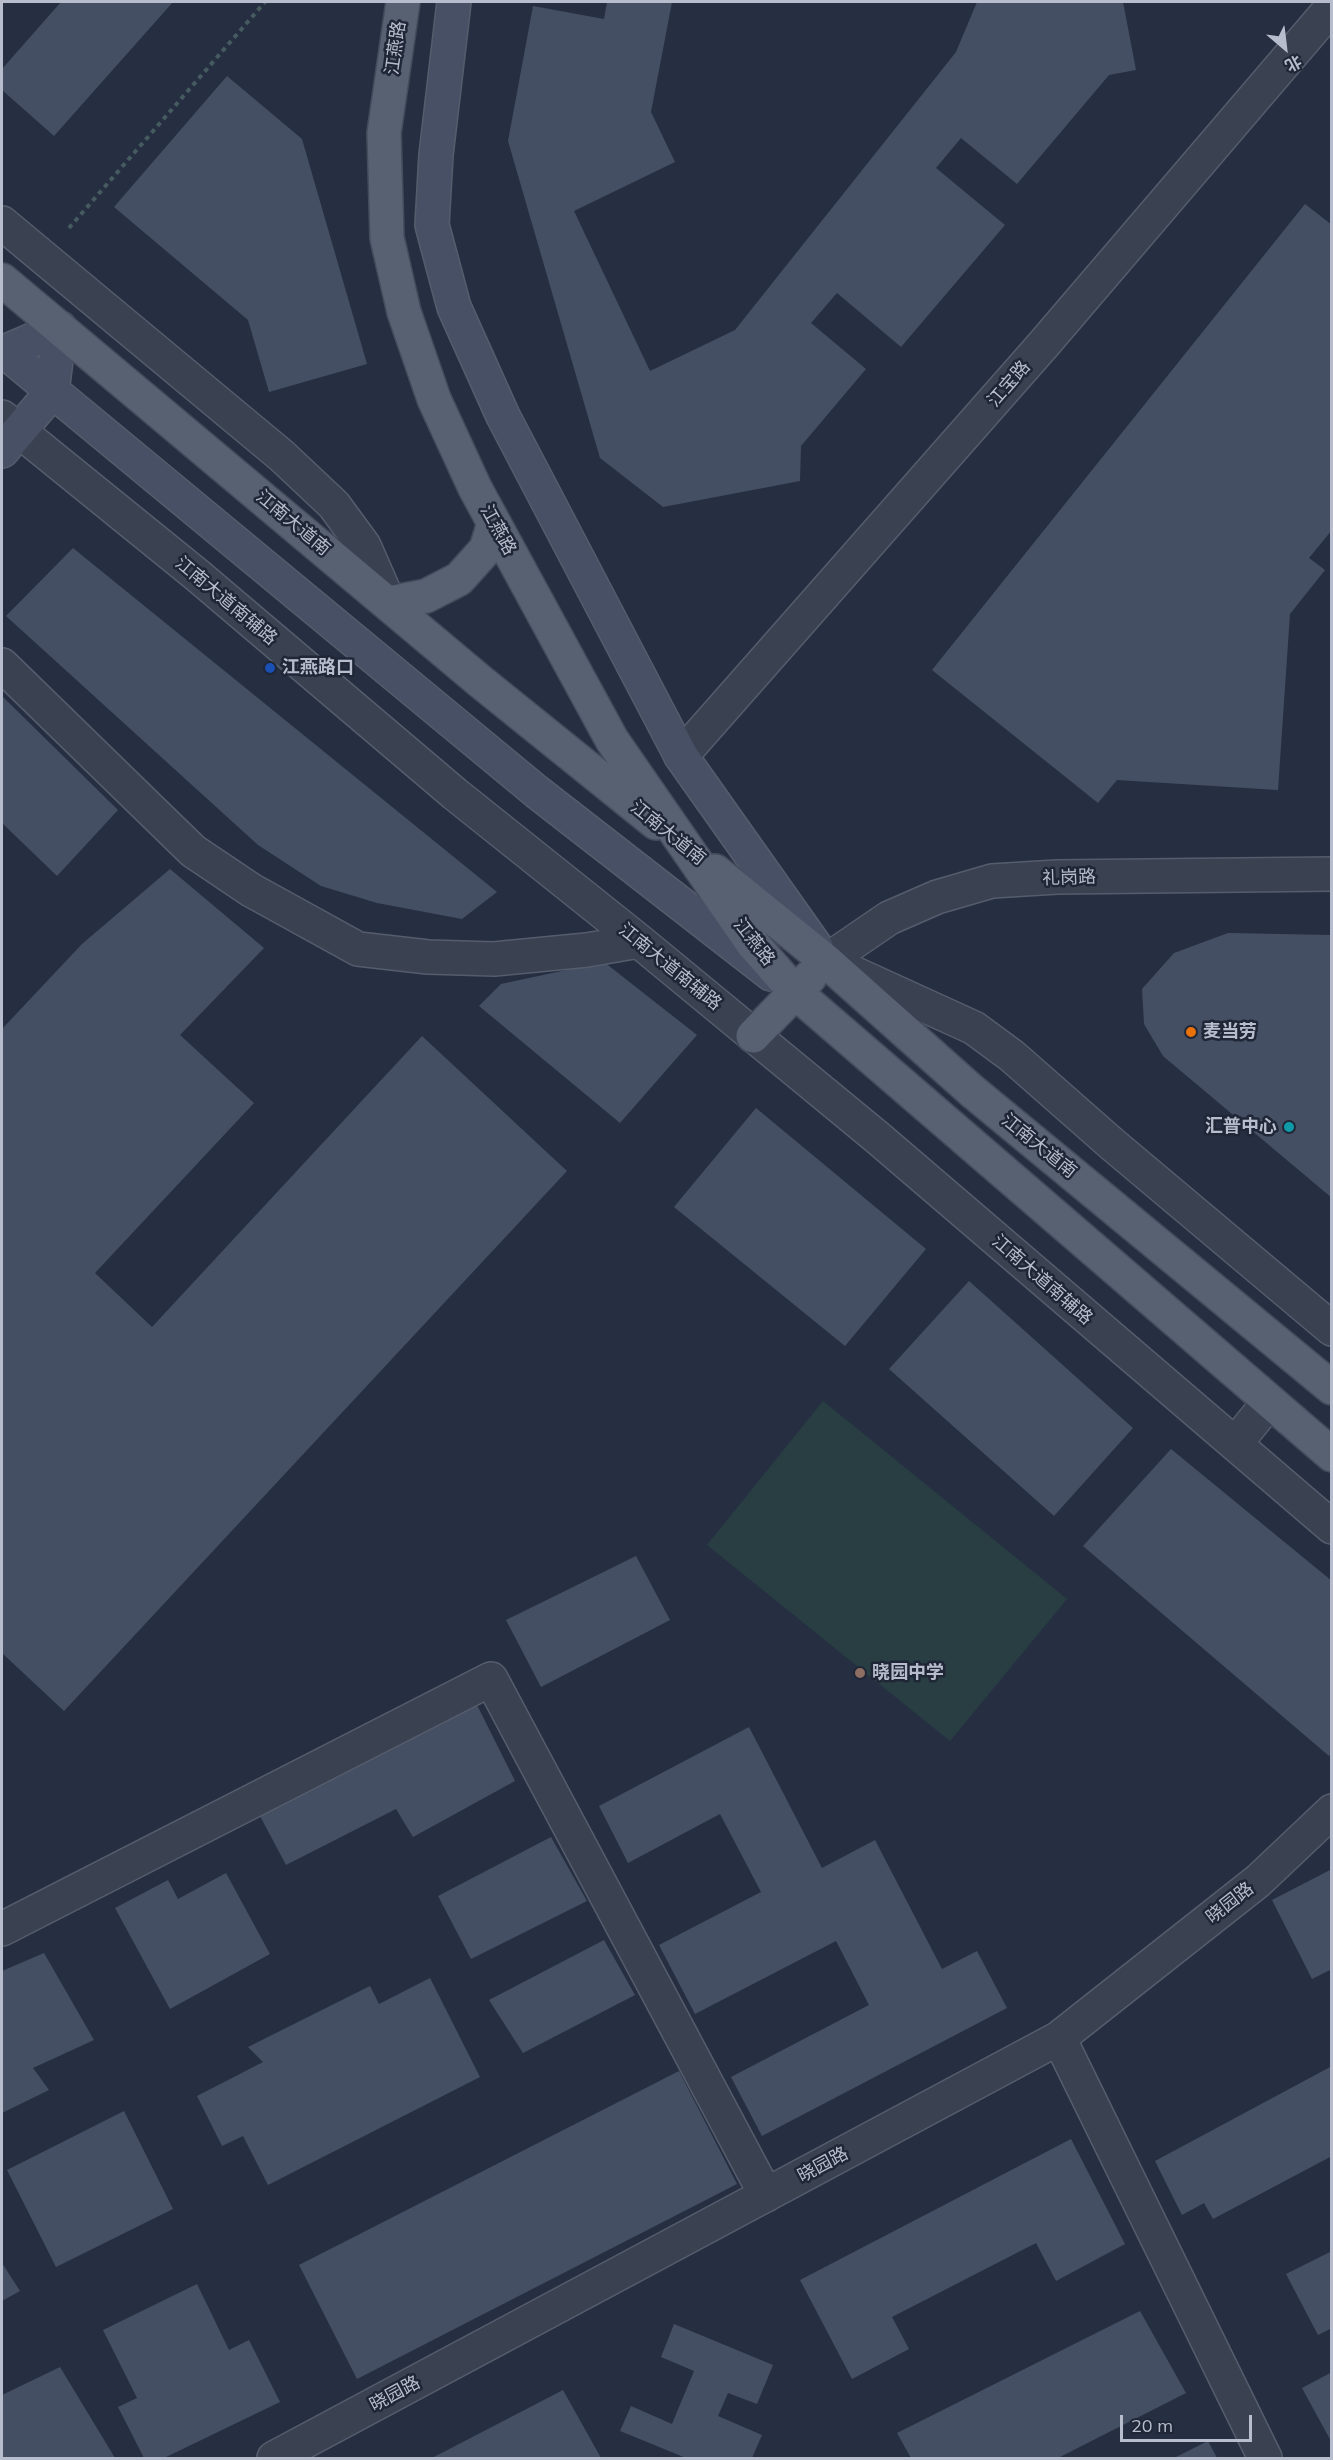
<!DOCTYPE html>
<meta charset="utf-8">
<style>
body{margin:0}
#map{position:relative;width:1333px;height:2460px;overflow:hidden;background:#262f42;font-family:Mulish,"Noto Sans SC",sans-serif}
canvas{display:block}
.frame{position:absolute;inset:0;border:3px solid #b7bdcc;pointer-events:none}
.north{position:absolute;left:1255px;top:18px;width:60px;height:60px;-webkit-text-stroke:4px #1f2737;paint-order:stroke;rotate:152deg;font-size:16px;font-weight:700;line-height:24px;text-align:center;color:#b7bdcc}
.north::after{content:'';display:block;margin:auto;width:21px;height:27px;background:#b7bdcc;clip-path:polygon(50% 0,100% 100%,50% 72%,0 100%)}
.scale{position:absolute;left:1120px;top:2415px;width:132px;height:27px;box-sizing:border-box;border:3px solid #b7bdcc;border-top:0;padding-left:8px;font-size:18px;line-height:21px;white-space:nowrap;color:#b7bdcc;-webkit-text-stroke:4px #1f2737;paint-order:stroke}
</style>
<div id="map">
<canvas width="1333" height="2460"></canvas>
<div class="frame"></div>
<div class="north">北</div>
<div class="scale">20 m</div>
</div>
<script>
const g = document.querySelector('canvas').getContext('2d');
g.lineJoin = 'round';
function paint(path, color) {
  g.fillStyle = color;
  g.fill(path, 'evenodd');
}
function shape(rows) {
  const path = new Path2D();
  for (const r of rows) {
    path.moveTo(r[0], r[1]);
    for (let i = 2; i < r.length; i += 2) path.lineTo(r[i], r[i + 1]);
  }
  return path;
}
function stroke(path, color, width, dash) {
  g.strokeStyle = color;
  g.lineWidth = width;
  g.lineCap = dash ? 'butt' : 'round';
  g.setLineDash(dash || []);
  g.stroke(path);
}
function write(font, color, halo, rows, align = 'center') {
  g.font = font + ' Mulish,"Noto Sans SC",sans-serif';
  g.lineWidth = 5;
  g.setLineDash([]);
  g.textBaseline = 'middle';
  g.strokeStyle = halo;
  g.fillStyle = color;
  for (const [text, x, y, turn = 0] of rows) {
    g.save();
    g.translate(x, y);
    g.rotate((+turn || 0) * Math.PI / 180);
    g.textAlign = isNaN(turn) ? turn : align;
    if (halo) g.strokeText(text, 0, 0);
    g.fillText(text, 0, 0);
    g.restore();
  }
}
const green = shape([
 [823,1401,1067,1599,950,1741,707,1545]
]);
const building = shape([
 [61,2,173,2,54,136,2,90,2,69],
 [607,2,672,2,651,112,675,162,574,211,650,371,735,330,956,52,977,2,1123,2,1136,70,1109,75,1017,184,961,138,936,168,1005,225,901,347,837,293,811,323,866,369,801,446,800,481,663,507,600,458,508,141,533,6,604,19],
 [227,76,302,139,367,364,269,392,248,320,114,207],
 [1305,204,1332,225,1332,530,1309,558,1325,570,1290,614,1278,790,1117,780,1098,803,932,670],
 [73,548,497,892,462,919,377,903,321,886,258,845,6,616],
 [2,696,118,810,57,876,2,823],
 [170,869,264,948,180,1035,254,1103,95,1273,152,1327,422,1036,567,1171,64,1711,2,1653,2,1029,82,944],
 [1228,933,1332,935,1332,1198,1163,1056,1144,1024,1142,989,1174,953],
 [604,962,697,1035,620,1123,479,1006,501,984],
 [756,1108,926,1249,845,1346,674,1207],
 [969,1281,1133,1428,1054,1516,889,1369],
 [1171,1449,1332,1581,1332,1752,1329,1756,1083,1546],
 [636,1556,670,1620,541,1687,506,1620],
 [477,1705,515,1781,413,1837,396,1809,286,1865,260,1816],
 [749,1727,822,1868,875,1840,942,1969,977,1951,1007,2008,762,2136,731,2077,869,2005,836,1941,695,2014,659,1945,761,1892,720,1814,628,1863,599,1806],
 [551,1837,587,1901,471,1959,438,1896],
 [1332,1869,1332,1969,1312,1979,1272,1900],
 [226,1873,270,1954,170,2009,115,1908,168,1880,178,1899],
 [604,1940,635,1995,523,2053,489,2000],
 [44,1953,94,2040,33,2068,49,2090,2,2113,2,1971],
 [430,1978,480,2077,268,2185,243,2136,222,2146,197,2096,263,2062,248,2047,370,1986,379,2004],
 [1332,2066,1332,2156,1213,2219,1204,2203,1182,2215,1155,2161],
 [679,2071,737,2184,357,2379,299,2265],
 [124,2111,173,2209,56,2267,7,2170],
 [1071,2139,1125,2244,1056,2281,1036,2243,892,2317,909,2349,852,2379,800,2280],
 [1332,2251,1332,2328,1318,2335,1286,2274],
 [2,2263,20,2291,2,2301],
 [197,2284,229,2350,249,2340,280,2402,164,2458,144,2458,118,2407,137,2398,103,2330],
 [1140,2311,1186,2393,1058,2458,911,2458,897,2433],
 [674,2324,773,2365,757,2404,728,2393,718,2416,762,2435,752,2458,686,2458,620,2431,631,2406,672,2424,694,2371,661,2357],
 [60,2367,115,2458,2,2458,2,2395],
 [1332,2372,1332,2443,1302,2388],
 [563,2390,601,2458,432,2458],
 [1208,2441,1217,2458,1174,2458]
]);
const path = shape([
 [69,228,265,2]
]);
const minor = shape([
 [2,223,282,456,334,505,364,546,389,603],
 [2,417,197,575,455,794,639,941,878,1138,1332,1527],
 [2,665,193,851,251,890,358,949,428,957,494,959,587,950,639,941],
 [681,756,1043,345,1332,7],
 [836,965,974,1028,1012,1056,1112,1144,1332,1329],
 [1235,1444,1269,1402],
 [2,1929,491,1679,766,2195],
 [1059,2038,1265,2458],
 [274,2458,1059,2038,1258,1881,1332,1811]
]);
const tertiary = shape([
 [826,961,889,918,937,897,992,881,1057,877,1332,874]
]);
const secondary = shape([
 [454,2,436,155,432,225,454,307,503,416,681,756,816,947],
 [4,351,537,792,771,974],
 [2,353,60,328,52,392,2,451]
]);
const primary = shape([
 [403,2,384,133,387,238,404,312,434,399,475,488,612,740,753,944,795,992,1332,1455],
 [2,280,481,682,656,823],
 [389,603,426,596,459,579,486,549,494,523],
 [715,871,826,961,972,1091,1332,1388],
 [753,1036,810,977]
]);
const markers = [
 [270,668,6,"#1a4fb4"],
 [1191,1032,6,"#e8710a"],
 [1289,1127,6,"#0f9aa8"],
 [860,1673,6,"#8d6e63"]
];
const streetNames = [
 ["江燕路",396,48,-82],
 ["江宝路",1009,384,-49],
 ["江南大道南",293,523,40],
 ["江燕路",498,530,61],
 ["江南大道南辅路",226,601,40],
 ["江南大道南",668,833,39],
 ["礼岗路",1069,878,-2],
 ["江燕路",754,942,52],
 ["江南大道南辅路",670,967,39],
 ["江南大道南",1039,1146,39],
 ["江南大道南辅路",1042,1280,41],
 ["晓园路",1230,1903,-38],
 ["晓园路",823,2165,-28],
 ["晓园路",395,2394,-28]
];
const poiNames = [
 ["江燕路口",282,668],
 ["麦当劳",1203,1032],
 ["汇普中心",1277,1127,"right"],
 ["晓园中学",872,1673]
];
paint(green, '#283e43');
paint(building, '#454f64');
stroke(minor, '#555d6c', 36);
stroke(tertiary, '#555d6c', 36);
stroke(secondary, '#555d6c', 36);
stroke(primary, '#444b5b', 36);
stroke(path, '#465b60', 4, [4.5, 4.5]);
stroke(minor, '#3a4252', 33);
stroke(tertiary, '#3a4252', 33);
stroke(secondary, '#485065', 33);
stroke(primary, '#586172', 33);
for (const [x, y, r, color] of markers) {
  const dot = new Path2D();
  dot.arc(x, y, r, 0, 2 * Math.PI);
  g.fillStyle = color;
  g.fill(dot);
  stroke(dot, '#1f2737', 2);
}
write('18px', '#b7bdcc', '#1f2737', streetNames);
write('bold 18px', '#b7bdcc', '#1f2737', poiNames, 'left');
</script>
